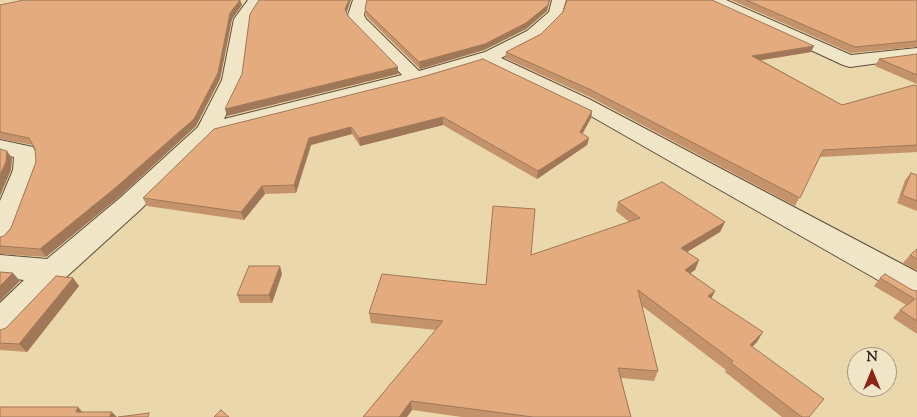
<!DOCTYPE html>
<style>
body{margin:0}
#map{position:relative;width:917px;height:417px;overflow:hidden;background:#ead7ab;font-family:"Sorts Mill Goudy",serif}
canvas{display:block}
.north{position:absolute;left:847px;top:347px;width:50px;height:50px;box-sizing:border-box;background:#f1e5c8;border:1px solid #a39681;border-radius:50%;rotate:0deg;font-size:14px;font-weight:700;line-height:20px;text-align:center;color:#2f1f17}
.north::after{content:'';display:block;margin:auto;width:18px;height:22px;background:#8f2418;clip-path:polygon(50% 0,100% 100%,50% 72%,0 100%)}
</style>
<div id="map">
<canvas width="917" height="417"></canvas>
<div class="north">N</div>
</div>
<script>
const g = document.querySelector('canvas').getContext('2d');
g.lineJoin = 'round';
function shape(rows) {
  const path = new Path2D();
  for (const r of rows) {
    path.moveTo(r[0], r[1]);
    for (let i = 2; i < r.length; i += 2) path.lineTo(r[i], r[i + 1]);
  }
  return path;
}
function stroke(path, color, width, dash) {
  g.strokeStyle = color;
  g.lineWidth = width;
  g.lineCap = dash ? 'butt' : 'round';
  g.setLineDash(dash || []);
  g.stroke(path);
}
function paint(path, color) {
  g.fillStyle = color;
  g.fill(path, 'evenodd');
}
const minor = shape([
 [248,0,262,0,250,19,242,80,224,119,402,75,351,21,348,15,353,0,367,0,364,15,366,19,419,71,485,52,527,31,549,12,552,0,566,0,561,17,539,39,501,58,589,99,917,272,917,299,906,296,575,107,483,64,422,82,216,135,140,210,64,279,12,335,0,339,0,303,24,280,0,277,0,255,47,259,120,198,198,127,222,80,234,19,248,0],
 [707,0,726,0,851,55,917,48,917,58,850,67,843,65,709,3,707,0],
 [0,140,33,147,38,157,39,170,15,235,10,242,0,245,0,201,13,170,14,157,0,154,0,140]
]);
const wall = shape([
 [240,0,242,5,232,19,220,79,196,126,119,197,46,257,0,254,0,237,4,236,11,228,36,162,35,149,33,145,0,139,0,5],
 [367,0,550,0,547,11,526,29,484,50,420,69,368,18,366,15,365,9],
 [731,0,917,0,917,47,851,53],
 [563,12,811,52,761,60,842,105,917,86,917,152,820,157,795,206,590,97,505,58,506,52,541,34],
 [917,54,917,84,875,66,879,59],
 [422,77,592,111,591,118,582,134,589,138,587,145,537,179,443,125,360,146,352,134,311,145,296,193,265,194,244,220,147,206,143,198],
 [911,173,917,175,917,211,897,203,905,180],
 [618,202,725,222,720,232,687,252,699,260,695,270,690,273,715,291,711,298,757,342,752,347,809,417,782,417,725,372,726,370,642,306,658,371,654,381,621,378,631,417,462,417,412,410,363,417,436,330,371,323,369,313,486,285,531,255,629,222,616,211],
 [917,249,917,271,903,263,910,255],
 [282,274,272,303,240,303,237,295],
 [73,278,79,286,27,352,0,350,0,330,6,328],
 [880,278,912,290,917,291,917,334,893,318,900,310,906,305,874,286]
]);
const shadedWall = shape([
 [240,0,242,5,232,19,220,79,196,126,119,197,46,257,40,249],
 [349,0,351,0,346,14,345,9],
 [549,0,550,0,547,11,526,29,484,50,420,69,419,62],
 [814,46,811,52,750,62,752,56],
 [398,67,398,74,227,116,225,109],
 [592,111,591,118,579,140,580,132],
 [443,117,443,125,360,146,359,138],
 [351,127,352,134,311,145,296,193,294,185,309,138],
 [589,138,587,145,537,179,538,171],
 [7,151,12,158,11,170,0,196,0,175],
 [262,186,265,194,244,220,241,212],
 [725,222,720,232,677,258,681,248],
 [699,260,695,270,681,280,685,270],
 [280,266,282,274,272,303,269,295],
 [13,273,20,281,0,301,0,286],
 [73,278,79,286,27,352,19,344],
 [715,291,710,301,708,296],
 [763,332,757,342,744,355,750,345],
 [411,401,412,410,407,417,399,417],
 [78,407,87,417,76,412],
 [112,412,117,417,109,417]
]);
const building = shape([
 [24,0,240,0,230,13,218,73,194,119,114,189,40,249,0,246,0,237,4,236,11,228,36,162,35,149,29,138,0,132,0,5,24,0],
 [259,0,349,0,345,9,348,16,398,67,225,109,242,74,250,14,259,0],
 [367,0,549,0,548,5,526,23,485,44,419,62,367,12,365,9,367,0],
 [567,0,712,0,814,46,752,56,842,105,914,85,917,86,917,145,823,150,800,198,591,90,506,52,541,34,563,12,567,0],
 [746,0,917,0,917,41,855,47,746,0],
 [917,54,917,75,879,59,917,54],
 [483,59,592,111,580,132,589,138,538,171,443,117,359,138,351,127,309,138,294,185,262,186,241,212,143,198,214,129,422,77,483,59],
 [0,149,7,151,6,162,0,175,0,149],
 [911,173,917,175,917,201,902,195,911,173],
 [662,182,725,222,681,248,699,260,685,270,715,291,708,296,763,332,750,345,824,399,809,417,802,417,731,363,733,361,638,290,658,371,618,368,631,417,533,417,411,401,399,417,363,417,443,321,369,313,382,274,486,285,493,206,535,209,531,255,640,218,618,202,662,182],
 [917,249,917,259,910,255,917,249],
 [249,266,280,266,269,295,237,295,249,266],
 [0,272,13,273,0,286,0,272],
 [885,274,912,290,917,291,917,321,900,310,915,299,880,278,885,274],
 [56,276,73,278,19,344,0,343,0,330,6,328,56,276],
 [0,407,78,407,76,412,112,412,109,417,0,417,0,407],
 [221,410,229,417,214,417,221,410],
 [149,413,148,417,118,417,149,413]
]);
stroke(minor, '#5e4d3c', 2);
paint(minor, '#f1e5c8');
paint(wall, '#c4936c');
paint(shadedWall, '#a07858');
paint(building, '#e4ab7e');
stroke(building, '#a07858', 1);
</script>
